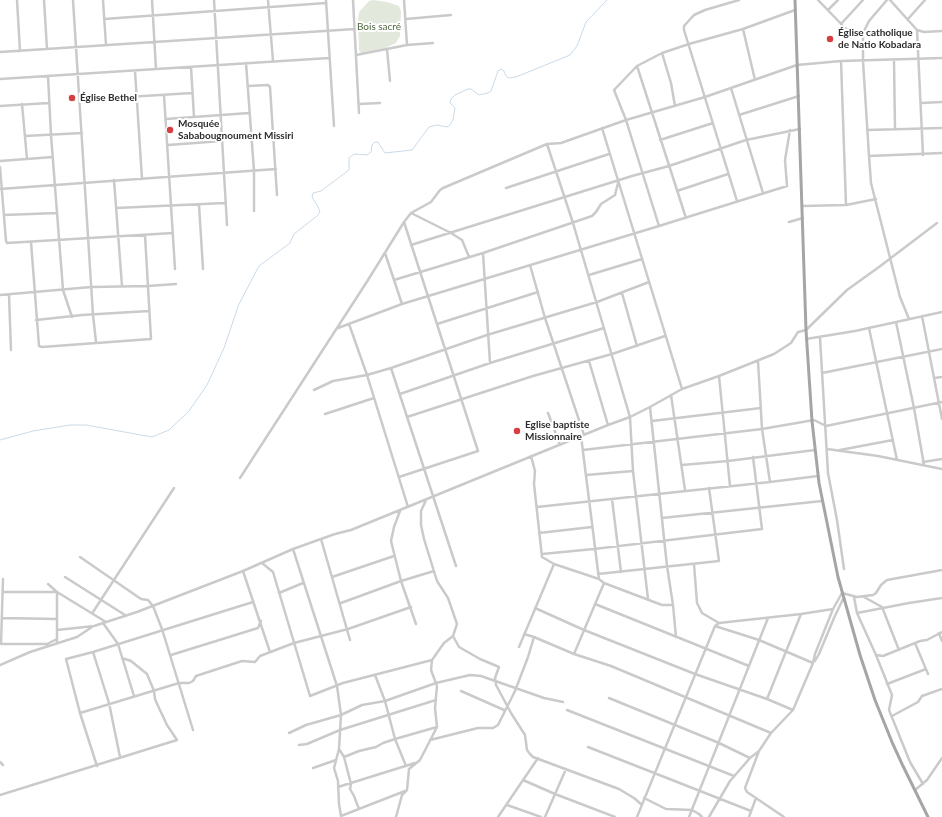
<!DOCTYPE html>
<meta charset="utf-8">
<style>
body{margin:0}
canvas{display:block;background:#fff}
</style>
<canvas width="942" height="817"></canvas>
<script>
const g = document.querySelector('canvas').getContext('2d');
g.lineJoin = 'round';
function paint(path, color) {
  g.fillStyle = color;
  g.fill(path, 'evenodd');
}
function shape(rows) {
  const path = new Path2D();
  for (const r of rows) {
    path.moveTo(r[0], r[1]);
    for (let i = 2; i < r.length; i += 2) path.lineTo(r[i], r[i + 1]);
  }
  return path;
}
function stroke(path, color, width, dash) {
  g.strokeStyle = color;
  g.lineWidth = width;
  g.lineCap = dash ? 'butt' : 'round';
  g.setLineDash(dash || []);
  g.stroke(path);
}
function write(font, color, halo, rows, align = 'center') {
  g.font = font + ' Lato,sans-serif';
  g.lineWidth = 4;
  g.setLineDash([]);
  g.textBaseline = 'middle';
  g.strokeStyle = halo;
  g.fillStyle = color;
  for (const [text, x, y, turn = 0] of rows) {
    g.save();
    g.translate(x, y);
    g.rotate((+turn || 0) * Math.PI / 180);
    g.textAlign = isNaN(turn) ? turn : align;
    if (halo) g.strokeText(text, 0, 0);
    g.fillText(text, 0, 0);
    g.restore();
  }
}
const green = shape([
 [373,0,387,2,399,6,401,11,400,36,396,43,385,48,361,53,359,50,358,19,359,12,369,1]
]);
const stream = shape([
 [0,440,33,431,70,425,86,425,152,437,169,430,189,411,207,385,224,348,239,304,259,266,290,243,294,234,317,216,320,212,317,205,312,197,313,193,321,191,349,170,349,158,354,154,367,155,371,152,372,145,375,142,378,142,385,153,412,150,429,127,437,125,447,127,450,125,453,120,455,108,450,103,451,99,455,95,468,89,471,89,479,95,488,93,491,91,498,71,501,69,504,71,506,76,509,78,516,77,570,55,577,46,586,22,607,0]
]);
const minor = shape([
 [17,0,20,51],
 [44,0,47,49],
 [73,0,93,315,96,342],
 [103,0,106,45],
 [152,0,156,69],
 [214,0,227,225],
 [268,0,273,61],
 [326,0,334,126],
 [353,0,359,113],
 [404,0,407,45],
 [818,0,848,31,854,33,863,33],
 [887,0,869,21,863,33,863,61,869,156,871,183,900,297,909,319],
 [890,0,917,30,924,32,942,31],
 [828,10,838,0],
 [104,19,326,3],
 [406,19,451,15],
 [908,19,925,0],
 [841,24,863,0],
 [743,29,755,80],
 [917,30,923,155],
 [387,49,390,81],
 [0,52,355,29],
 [662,53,671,83,675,106],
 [356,55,407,45,433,43],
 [894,60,895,129],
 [841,61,846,205],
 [246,63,254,171,254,211],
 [637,66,686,218],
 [191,67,194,117],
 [135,71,142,179],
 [48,76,51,135,63,290,72,317],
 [0,79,329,58],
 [248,86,268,85,270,87,277,195],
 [731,88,763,193],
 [164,95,175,269],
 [79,100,192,93],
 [921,103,942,102],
 [22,104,27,159],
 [359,104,380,103],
 [0,106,49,103],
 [739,115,799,96],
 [166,119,249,113],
 [602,128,682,389],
 [867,130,942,128],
 [25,136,82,133],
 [660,140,713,123],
 [547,144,573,223,630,417,633,471,648,599],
 [168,145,222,141],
 [869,156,942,153],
 [0,161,53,157],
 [0,167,6,241,7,243,173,233],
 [114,180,122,286],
 [506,188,609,154],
 [0,189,276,169],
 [677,191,728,174],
 [737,201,684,30,684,26,694,15,705,10,739,0],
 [199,205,203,269],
 [802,206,846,205,876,199],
 [116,208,225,203],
 [411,213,451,233,462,240,469,257],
 [4,215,57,213],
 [789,222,803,218],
 [659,226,626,120,614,90,637,66,662,53,689,44,743,29,795,10],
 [31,242,39,346,42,347,151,339,145,235],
 [411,245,632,176,669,166,746,140,800,129],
 [385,253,402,304],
 [483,253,490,363],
 [530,265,545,318,584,435],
 [589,275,642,259],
 [394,280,483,253,592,216,596,212,601,204,615,195,618,183],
 [622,293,637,346],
 [0,295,91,287,148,286,176,284],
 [9,295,11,350],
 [922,316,942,419],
 [36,320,82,315,149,311],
 [896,322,914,408,924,465],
 [349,324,367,375,408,507],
 [437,324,538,292],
 [338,328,402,304,659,226,787,186,785,160,790,130],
 [869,328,897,460],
 [820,338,828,473,837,520,844,569],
 [806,339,855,331,942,312],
 [589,361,608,425],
 [758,361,762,429,770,482],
 [391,368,456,566],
 [822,373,942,349],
 [719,376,730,486],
 [934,378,942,377],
 [314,390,333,381,367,375,391,368,487,335,597,302,649,282],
 [400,394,490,363,604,328],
 [671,395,685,490],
 [650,407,667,566,673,605,676,637],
 [548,413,560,445],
 [325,414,374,398],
 [407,417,533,376,612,354,665,336],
 [652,421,761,408],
 [581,436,599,579],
 [827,449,878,456,942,469],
 [583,450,762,429,814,420,826,426,942,402],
 [840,450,893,440],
 [531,456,535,471,534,484,542,557,554,564,599,579,604,583,662,605,673,605],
 [923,462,942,459],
 [682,465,728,461,815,450],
 [586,475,633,471],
 [399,477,478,451,404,222],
 [240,478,368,280,404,222,411,213,431,202,440,190,443,188,547,144,561,143,626,120,705,97,797,65,841,61,942,58],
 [612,499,621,572],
 [537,507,770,482,818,476],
 [400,511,394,527,391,541,401,581,416,624],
 [662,518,822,501],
 [539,533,592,527],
 [321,539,350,640],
 [293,549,337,686,341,715,339,749,344,757,351,784,350,789,354,796,359,809],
 [542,554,594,549,762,529,753,457],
 [80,557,141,599,148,600,153,606,162,629,193,730],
 [262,563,273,572,310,696,343,683,432,660],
 [694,564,697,603,702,613,719,623],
 [243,571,270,652],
 [598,574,719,561,709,488],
 [65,577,125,615],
 [332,577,394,556],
 [3,579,1,644,47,644,57,639],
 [48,584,57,592,106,622],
 [3,592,57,592,57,643],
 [279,593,303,583],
 [854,597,857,613,876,655,892,695,889,710,910,762,923,784],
 [864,597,882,607,899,650],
 [341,603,401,581,434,571],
 [595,604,749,666],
 [535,608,584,630,695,674,767,699,793,710],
 [93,612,174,488],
 [857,613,909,603,942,598],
 [2,618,56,619],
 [103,623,118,644,134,696],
 [715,626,759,640,813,663],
 [57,630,94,626,137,612,243,571,293,549,335,534,351,530,608,425,630,417,650,407,682,389,719,376,774,354,791,343,798,332,806,330,847,290,879,267,937,223],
 [939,633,942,641],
 [524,634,534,637,574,654,611,666,771,733],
 [453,636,459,647,480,659,499,667,495,678,496,685,511,713,525,735,527,750,530,754,533,757,619,789,634,798,642,805],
 [915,643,928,674],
 [519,647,554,564],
 [93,652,109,703,120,757],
 [574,654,604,583],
 [171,655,258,628,261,621],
 [876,655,883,656,920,641,927,640,942,632],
 [815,661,819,654,834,618,843,599],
 [0,665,30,652,77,637,92,627],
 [375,675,385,701,395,739,406,766],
 [887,684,926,669],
 [461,691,504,710],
 [609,698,719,743,750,758],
 [767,699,801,614],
 [567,710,734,776],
 [80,713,179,683,189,683,193,681,196,676,242,661,255,662,260,656,294,643,348,629,411,607],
 [892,716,918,702,922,696,942,689],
 [289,733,306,725,341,715,362,705,385,701,436,683,470,675,481,676,544,698,563,702],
 [430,740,478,728,493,728,498,725,515,691,528,657,534,637],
 [299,745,307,744,340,730,436,700],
 [588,747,751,811],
 [339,749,334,768,338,781,339,804,341,816,405,791],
 [759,751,745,788,747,792,784,817],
 [344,757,359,751,376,747,383,743,395,739,437,727],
 [0,762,3,765],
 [97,766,80,713,66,659,93,652,253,602],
 [313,768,336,760],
 [523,780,555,794,615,817],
 [338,787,415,763],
 [915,790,927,780,942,758],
 [0,795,177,740,167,725,159,708,155,699,154,691,147,674,131,661,122,658],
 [644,798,666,809,692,810,699,814,702,817],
 [507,805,541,817],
 [396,817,402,795,407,790,409,769,420,760,437,727,435,708,437,686,431,670,432,660,444,643,453,636,457,624,448,598,437,581,424,539,421,525,421,511,426,500],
 [498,817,538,758],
 [545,817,566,769],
 [637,817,715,626,719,623,801,614,833,609],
 [689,817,768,618],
 [709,817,730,781,750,758,759,751,771,733,793,710,813,663,815,654,833,609,842,593,857,597,873,595,876,593,881,585,887,580,942,570],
 [749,817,756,798]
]);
const major = shape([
 [795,0,806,330,812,421,819,483,838,577,860,655,875,700,892,742,903,766,928,817]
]);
const markers = [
 [830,39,4,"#d53f41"],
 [72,98,4,"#d53f41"],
 [170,130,4,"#d53f41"],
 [517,431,4,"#d53f41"]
];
const parkNames = [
 ["Bois sacré",379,27]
];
const poiNames = [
 ["Église catholique",838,33],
 ["de Natio Kobadara",838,45],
 ["Église Bethel",80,98],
 ["Mosquée",178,124],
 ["Sababougnoument Missiri",178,136],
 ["Eglise baptiste",525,425],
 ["Missionnaire",525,437]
];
paint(green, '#e2e9dc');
stroke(stream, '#cadae8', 1);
stroke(minor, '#cacaca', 2.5);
stroke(major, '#a5a5a5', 3);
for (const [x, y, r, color] of markers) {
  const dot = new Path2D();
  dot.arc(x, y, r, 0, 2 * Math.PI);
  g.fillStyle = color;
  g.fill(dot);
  stroke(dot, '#fff', 1.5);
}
write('10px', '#4e653f', '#fff', parkNames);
write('bold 10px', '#2d2d2d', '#fff', poiNames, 'left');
</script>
